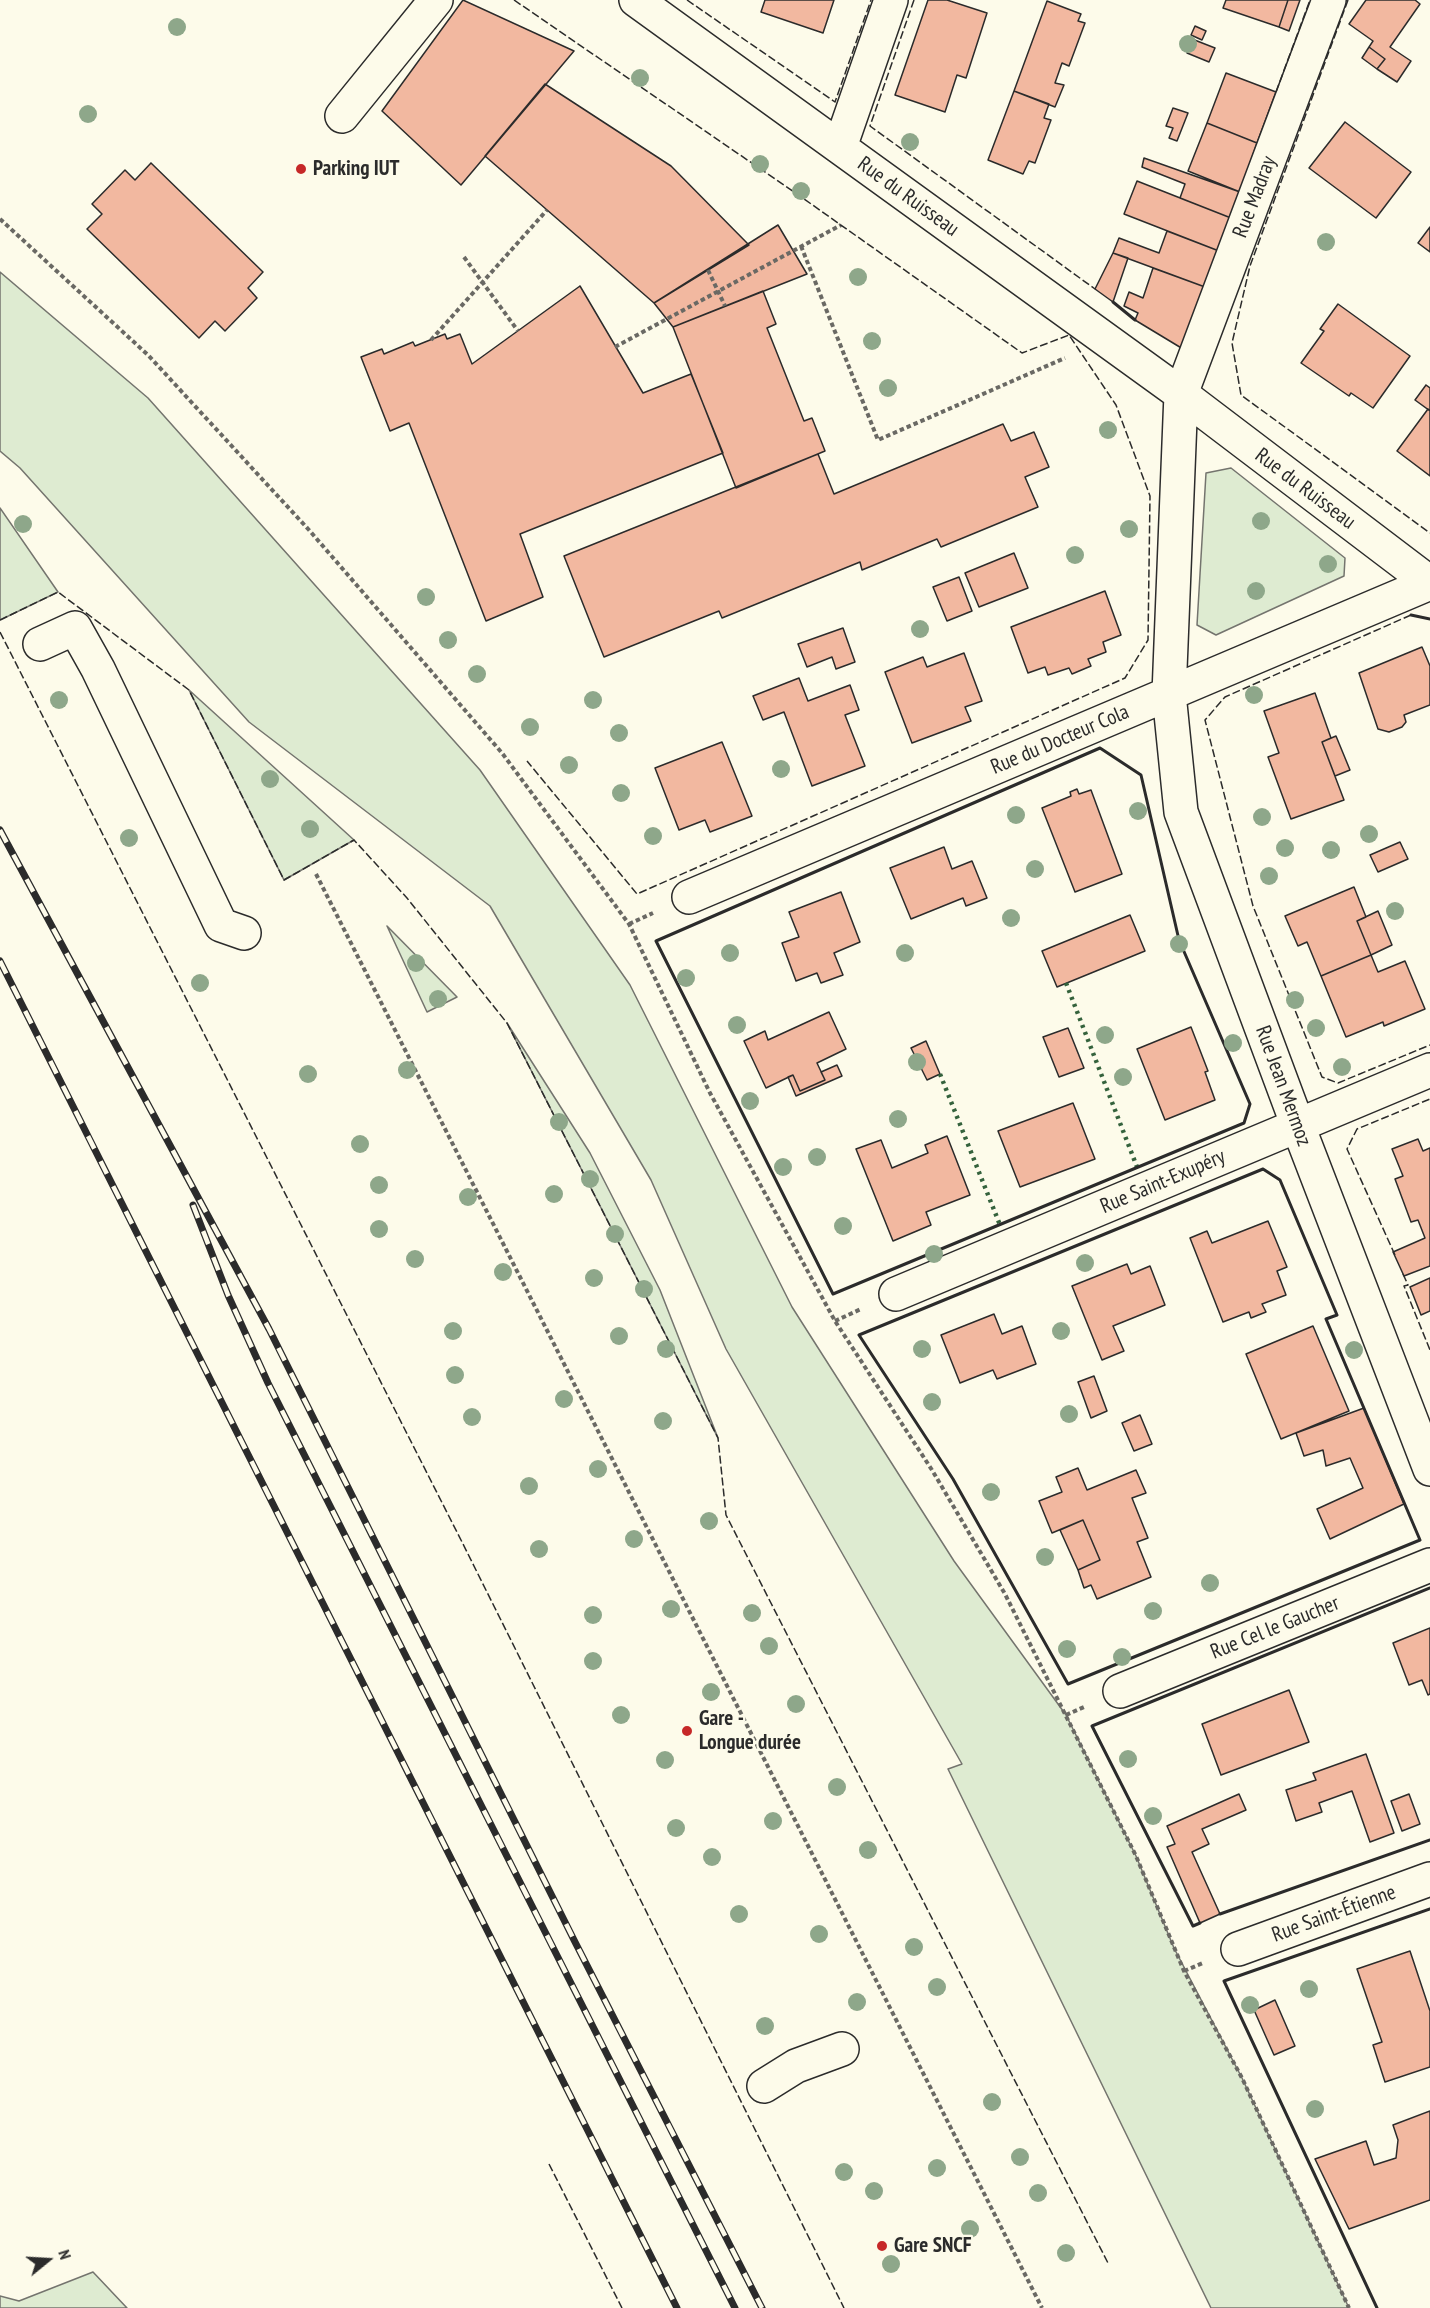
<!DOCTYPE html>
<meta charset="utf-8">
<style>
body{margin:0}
#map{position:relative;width:1430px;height:2308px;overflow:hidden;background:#fdfbea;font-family:"PT Sans Narrow",sans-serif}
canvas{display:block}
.north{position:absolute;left:18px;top:2230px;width:60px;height:60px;-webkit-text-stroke:4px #fdfbea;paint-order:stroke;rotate:72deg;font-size:16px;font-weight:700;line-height:24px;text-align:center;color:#2b2b2b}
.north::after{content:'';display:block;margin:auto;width:21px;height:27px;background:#2b2b2b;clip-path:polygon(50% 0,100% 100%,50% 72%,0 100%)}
</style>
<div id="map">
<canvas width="1430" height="2308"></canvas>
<div class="north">N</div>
</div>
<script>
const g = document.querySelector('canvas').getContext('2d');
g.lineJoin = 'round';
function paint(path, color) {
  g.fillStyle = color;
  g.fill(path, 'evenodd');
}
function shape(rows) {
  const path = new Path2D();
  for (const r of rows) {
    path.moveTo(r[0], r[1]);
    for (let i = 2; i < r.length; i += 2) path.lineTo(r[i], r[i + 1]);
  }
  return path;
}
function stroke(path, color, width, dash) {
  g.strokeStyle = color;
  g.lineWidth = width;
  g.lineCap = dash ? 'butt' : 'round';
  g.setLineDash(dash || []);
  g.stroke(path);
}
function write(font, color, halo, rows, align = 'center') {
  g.font = font + ' "PT Sans Narrow",sans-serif';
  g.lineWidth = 4.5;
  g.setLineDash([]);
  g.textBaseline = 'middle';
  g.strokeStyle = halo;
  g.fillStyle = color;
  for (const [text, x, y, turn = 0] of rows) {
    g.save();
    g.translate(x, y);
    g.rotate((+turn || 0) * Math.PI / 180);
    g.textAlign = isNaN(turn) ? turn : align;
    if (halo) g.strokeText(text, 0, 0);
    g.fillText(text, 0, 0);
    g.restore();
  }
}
const green = shape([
 [0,272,148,398,480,770,630,985,792,1307,954,1561,1066,1715,1136,1856,1174,1948,1242,2078,1349,2308,1211,2308,948,1769,962,1764,726,1349,651,1180,490,906,249,722,20,468,0,451,0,272],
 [1231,468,1345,558,1344,576,1216,635,1197,625,1206,473,1231,468],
 [0,508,58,592,0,620,0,508],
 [189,690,354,840,284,880,189,690],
 [387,926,457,997,427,1012,387,926],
 [507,1023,590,1153,660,1290,718,1438,507,1023],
 [93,2272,127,2308,0,2308,0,2296,19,2301,93,2272]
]);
const building = shape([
 [463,0,574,51,461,185,382,111,463,0],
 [765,0,834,0,823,33,761,12,765,0],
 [928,0,947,0,987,13,966,78,957,75,945,112,895,95,928,0],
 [1226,0,1288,0,1279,27,1223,8,1226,0],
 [1288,0,1300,0,1289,31,1279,27,1288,0],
 [1366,0,1415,0,1420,4,1390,47,1411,61,1397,82,1377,69,1385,59,1369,47,1373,41,1349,24,1366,0],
 [1047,1,1081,14,1078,21,1085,23,1069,66,1062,63,1055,83,1064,85,1055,107,1014,91,1047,1],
 [1195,26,1206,31,1202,40,1191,35,1195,26],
 [1192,39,1215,48,1209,62,1187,53,1192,39],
 [1369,47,1385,59,1377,69,1362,58,1369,47],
 [1226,73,1276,92,1257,143,1207,123,1226,73],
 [545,84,671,166,749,245,654,303,485,156,545,84],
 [1014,91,1049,104,1044,118,1051,120,1035,163,1029,161,1023,174,988,160,1014,91],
 [1173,108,1188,113,1177,141,1169,138,1173,128,1166,126,1173,108],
 [1345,122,1411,172,1376,218,1309,168,1345,122],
 [1207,123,1257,143,1240,192,1188,171,1207,123],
 [1144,158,1240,192,1231,218,1180,198,1185,184,1142,167,1144,158],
 [151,163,263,272,248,288,257,298,225,331,215,321,199,338,87,229,102,214,92,204,125,170,135,180,151,163],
 [1137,181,1231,218,1219,251,1124,214,1137,181],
 [778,225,807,274,673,327,654,303,778,225],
 [1430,227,1430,252,1418,243,1430,227],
 [1167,231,1219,251,1205,287,1113,253,1119,238,1159,253,1167,231],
 [1113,253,1128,258,1113,302,1095,289,1113,253],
 [1153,268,1205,287,1183,349,1135,320,1138,313,1124,306,1129,292,1143,298,1153,268],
 [580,286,643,393,691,374,723,453,520,534,543,597,486,621,409,423,390,431,361,357,382,349,384,354,413,342,415,346,445,334,447,339,460,334,472,364,580,286],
 [763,291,776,324,767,328,804,421,812,418,825,451,736,488,673,327,763,291],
 [1338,304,1410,356,1373,408,1351,393,1349,396,1301,363,1324,331,1320,329,1338,304],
 [1426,385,1430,388,1430,411,1415,400,1426,385],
 [1428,409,1430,411,1430,476,1397,451,1428,409],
 [1003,424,1011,441,1034,432,1049,467,1025,477,1038,507,941,547,937,539,862,570,860,562,722,618,719,611,604,657,564,556,818,454,834,494,1003,424],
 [1014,553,1028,588,979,607,965,573,1014,553],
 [959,577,972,611,947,621,933,587,959,577],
 [1105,591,1121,635,1103,642,1106,652,1088,659,1091,666,1072,674,1069,668,1048,675,1045,667,1028,673,1011,627,1105,591],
 [843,628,855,662,836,669,832,657,807,667,798,644,843,628],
 [1422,647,1430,666,1430,705,1404,715,1406,722,1402,727,1389,732,1378,729,1359,673,1422,647],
 [964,653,982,701,965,707,971,721,912,743,885,672,923,657,927,667,964,653],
 [799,678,808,701,850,685,859,710,845,715,865,766,812,786,784,712,763,720,753,696,799,678],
 [1315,693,1331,738,1322,742,1344,800,1291,819,1268,757,1279,753,1264,711,1315,693],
 [1336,736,1350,770,1335,776,1322,742,1336,736],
 [722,742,752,816,710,832,705,820,679,830,655,768,722,742],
 [1077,789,1079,794,1091,790,1122,874,1075,892,1042,808,1071,796,1070,792,1077,789],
 [1400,842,1408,859,1378,872,1370,855,1400,842],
 [944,847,952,869,972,861,987,898,966,906,963,898,911,919,890,868,944,847],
 [1354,887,1366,917,1357,921,1371,955,1321,976,1307,942,1298,946,1285,916,1354,887],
 [841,892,860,942,834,953,843,975,821,983,817,973,796,981,782,943,799,937,789,912,841,892],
 [1378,911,1392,945,1371,955,1357,921,1378,911],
 [1130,915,1145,951,1057,987,1042,951,1130,915],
 [1371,955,1378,972,1405,961,1425,1009,1384,1026,1383,1022,1346,1037,1321,976,1371,955],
 [829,1012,846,1049,817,1063,825,1080,800,1091,793,1075,766,1088,744,1041,765,1031,768,1040,829,1012],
 [1191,1027,1208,1071,1205,1072,1215,1100,1165,1120,1137,1049,1191,1027],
 [1068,1028,1084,1068,1059,1077,1043,1037,1068,1028],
 [926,1041,940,1074,927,1080,911,1048,926,1041],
 [837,1065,842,1076,796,1096,788,1077,793,1075,800,1091,825,1080,821,1072,837,1065],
 [1073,1103,1095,1159,1020,1187,998,1131,1073,1103],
 [947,1136,970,1195,926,1212,931,1225,893,1241,856,1149,881,1140,892,1168,928,1153,925,1145,947,1136],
 [1418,1139,1423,1151,1430,1148,1430,1266,1404,1276,1393,1252,1425,1238,1418,1220,1411,1222,1395,1179,1403,1176,1392,1149,1418,1139],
 [1268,1221,1287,1267,1277,1271,1286,1295,1262,1304,1266,1312,1251,1318,1249,1312,1223,1322,1190,1238,1207,1231,1212,1243,1268,1221],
 [1127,1264,1131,1274,1150,1266,1165,1305,1113,1326,1124,1351,1102,1360,1072,1286,1127,1264],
 [1430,1278,1430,1311,1421,1315,1410,1287,1430,1278],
 [994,1314,1002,1334,1022,1326,1036,1364,997,1379,993,1370,960,1383,941,1335,994,1314],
 [1313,1326,1349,1411,1281,1439,1246,1354,1313,1326],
 [1094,1376,1107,1411,1091,1418,1078,1382,1094,1376],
 [1364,1408,1404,1504,1330,1539,1317,1509,1363,1488,1350,1458,1326,1466,1323,1450,1304,1456,1296,1433,1364,1408],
 [1140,1415,1152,1444,1134,1451,1122,1423,1140,1415],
 [1078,1468,1087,1490,1136,1470,1146,1493,1132,1498,1148,1538,1137,1542,1151,1577,1097,1599,1091,1585,1084,1588,1078,1570,1100,1560,1083,1520,1052,1533,1039,1501,1062,1492,1056,1477,1078,1468],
 [1083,1520,1100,1560,1078,1570,1060,1530,1083,1520],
 [1430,1628,1430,1694,1428,1695,1422,1680,1409,1685,1393,1643,1430,1628],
 [1289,1690,1309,1742,1221,1775,1202,1724,1289,1690],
 [1366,1754,1394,1833,1370,1842,1352,1791,1319,1803,1322,1812,1296,1821,1286,1790,1316,1780,1313,1773,1366,1754],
 [1239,1794,1246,1810,1202,1829,1209,1844,1192,1852,1220,1914,1200,1923,1167,1847,1175,1844,1167,1826,1239,1794],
 [1409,1794,1420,1824,1402,1831,1391,1801,1409,1794],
 [1410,1951,1430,2011,1430,2067,1385,2082,1373,2045,1382,2042,1357,1969,1410,1951],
 [1275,2000,1295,2046,1274,2055,1254,2010,1275,2000],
 [1430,2111,1430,2200,1349,2229,1315,2159,1366,2141,1374,2165,1396,2158,1398,2140,1393,2125,1430,2111]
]);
const path = shape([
 [0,219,148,355,309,530,502,753,629,924,710,1093,835,1321,932,1470,1005,1594,1136,1856,1184,1971,1242,2078,1349,2308],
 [801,246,878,440,1065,358],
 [464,257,518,331],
 [431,340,547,210],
 [615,347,841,225],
 [316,874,1042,2308],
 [629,924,653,913],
 [835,1321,861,1309],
 [1066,1715,1084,1707],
 [1184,1971,1203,1963]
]);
const minor = shape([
 [636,0,1181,394,1430,583],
 [1329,0,1181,394,1169,694,1181,812,1298,1126,1430,1469],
 [342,116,436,0],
 [840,147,891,0],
 [40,644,75,628,98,669,221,925,244,933],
 [689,897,1430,583],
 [896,1294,1430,1070],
 [1120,1691,1430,1565],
 [1238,1949,1430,1879],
 [764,2086,796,2066,842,2049]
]);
const rail = shape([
 [0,830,269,1329,574,1940,762,2308],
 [0,961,677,2308],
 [193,1205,228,1295,268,1383,735,2308]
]);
const pathBridge = shape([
 [708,270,725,306]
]);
const hedge = shape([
 [1066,983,1137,1167],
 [940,1074,1000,1225]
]);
const fence = shape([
 [514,0,797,194,1022,353,1069,335,1116,405,1150,496,1148,640,1125,678,637,894,527,761],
 [687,0,835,102,871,0],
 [914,0,870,126,1095,289],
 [1348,0,1250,266,1232,343,1241,395,1430,533],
 [1276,92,1310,0],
 [1411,615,1225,697,1205,720,1253,906,1322,1077,1338,1083,1430,1045],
 [0,620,58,592,189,690,284,880,354,840,407,898,507,1023,718,1438,726,1515,1109,2265],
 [0,632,462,1542,844,2308],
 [1395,1255,1347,1149,1357,1129,1430,1099],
 [1403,1274,1408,1285,1404,1286,1430,1350],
 [549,2164,622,2308]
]);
const wall = shape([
 [1113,302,1135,320],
 [1411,615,1430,619],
 [1100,748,1141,775,1179,940,1250,1104,1244,1123,833,1294,656,941,1100,748],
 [1263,1169,1280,1180,1337,1315,1326,1319,1420,1540,1068,1684,953,1479,859,1335,1263,1169],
 [1220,1914,1430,1840],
 [1200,1923,1193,1926,1092,1726,1430,1588],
 [1377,2308,1224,1981,1430,1909]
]);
const trees = [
 [177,27],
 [1188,44],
 [640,78],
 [88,114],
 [910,142],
 [760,164],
 [801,191],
 [1326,242],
 [858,277],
 [872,341],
 [888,388],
 [1108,430],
 [1261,521],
 [23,524],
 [1129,529],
 [1075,555],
 [1328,564],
 [1256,591],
 [426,597],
 [920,629],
 [448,640],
 [477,674],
 [1254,695],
 [59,700],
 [593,700],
 [530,727],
 [619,733],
 [569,765],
 [781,769],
 [270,779],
 [621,793],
 [1138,811],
 [1016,815],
 [1262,817],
 [310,829],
 [1369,834],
 [653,836],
 [129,838],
 [1285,848],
 [1331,850],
 [1035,869],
 [1269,876],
 [1395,911],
 [1011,918],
 [1179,944],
 [730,953],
 [905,953],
 [416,963],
 [686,978],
 [200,983],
 [438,999],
 [1295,1000],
 [737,1025],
 [1316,1028],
 [1105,1035],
 [1233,1043],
 [917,1062],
 [1342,1067],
 [407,1070],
 [308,1074],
 [1123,1077],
 [750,1101],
 [898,1119],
 [559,1122],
 [360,1144],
 [817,1157],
 [783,1167],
 [590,1179],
 [379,1185],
 [554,1194],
 [468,1197],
 [843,1226],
 [379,1229],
 [615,1234],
 [934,1254],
 [415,1259],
 [1085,1263],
 [503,1272],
 [594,1278],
 [644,1289],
 [453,1331],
 [1061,1331],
 [619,1336],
 [666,1349],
 [922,1349],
 [1354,1350],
 [455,1375],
 [564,1399],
 [932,1402],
 [1069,1414],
 [472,1417],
 [663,1421],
 [598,1469],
 [529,1486],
 [991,1492],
 [709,1521],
 [634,1539],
 [539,1549],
 [1045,1557],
 [1210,1583],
 [671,1609],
 [1153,1611],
 [752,1613],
 [593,1615],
 [769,1646],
 [1067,1649],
 [1122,1657],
 [593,1661],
 [711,1692],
 [796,1704],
 [621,1715],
 [1128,1759],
 [665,1760],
 [837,1787],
 [1153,1816],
 [773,1821],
 [676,1828],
 [868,1850],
 [712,1857],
 [739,1914],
 [819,1934],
 [914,1947],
 [937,1987],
 [1309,1989],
 [857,2002],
 [1250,2005],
 [765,2026],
 [992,2102],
 [1315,2109],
 [1020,2157],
 [937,2168],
 [844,2172],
 [874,2191],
 [1038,2193],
 [970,2229],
 [1066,2253],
 [891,2264]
];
const markers = [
 [301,169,6,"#c62828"],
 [687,1731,6,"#c62828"],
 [882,2246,6,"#c62828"]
];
const poiNames = [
 ["Parking IUT",313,169],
 ["Gare -",699,1719],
 ["Longue durée",699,1743],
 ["Gare SNCF",894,2246]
];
const streetNames = [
 ["Rue du Ruisseau",908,197,36],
 ["Rue Madray",1255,197,-69],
 ["Rue du Ruisseau",1305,489,37],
 ["Rue du Docteur Cola",1060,740,-23],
 ["Rue Jean Mermoz",1283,1086,70],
 ["Rue Saint-Exupéry",1163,1182,-23],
 ["Rue Cel le Gaucher",1275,1628,-22],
 ["Rue Saint-Étienne",1334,1914,-20]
];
paint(green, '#deebd1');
stroke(green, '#74746e', 1.5);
paint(building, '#f2b8a0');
stroke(building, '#2b2b2b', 1.5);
stroke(minor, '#2b2b2b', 36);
stroke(path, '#6a6964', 4, [4.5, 3]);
stroke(minor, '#fdfbea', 33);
stroke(rail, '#2b2b2b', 7);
stroke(rail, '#fdfbea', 4.5, [14]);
stroke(pathBridge, '#6a6964', 4, [4.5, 3]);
stroke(hedge, '#34623c', 4.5, [3, 4.5]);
stroke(fence, '#2b2b2b', 1.5, [8, 3]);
stroke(wall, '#2b2b2b', 3);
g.fillStyle = '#8ea78a';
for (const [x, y] of trees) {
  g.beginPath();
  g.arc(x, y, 9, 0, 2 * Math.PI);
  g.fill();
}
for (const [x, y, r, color] of markers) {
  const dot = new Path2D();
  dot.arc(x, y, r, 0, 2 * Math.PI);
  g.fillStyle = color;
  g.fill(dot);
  stroke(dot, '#fdfbea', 2);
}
write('bold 21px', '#2b2b2b', '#fdfbea', poiNames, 'left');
write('21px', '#2b2b2b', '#fdfbea', streetNames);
</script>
